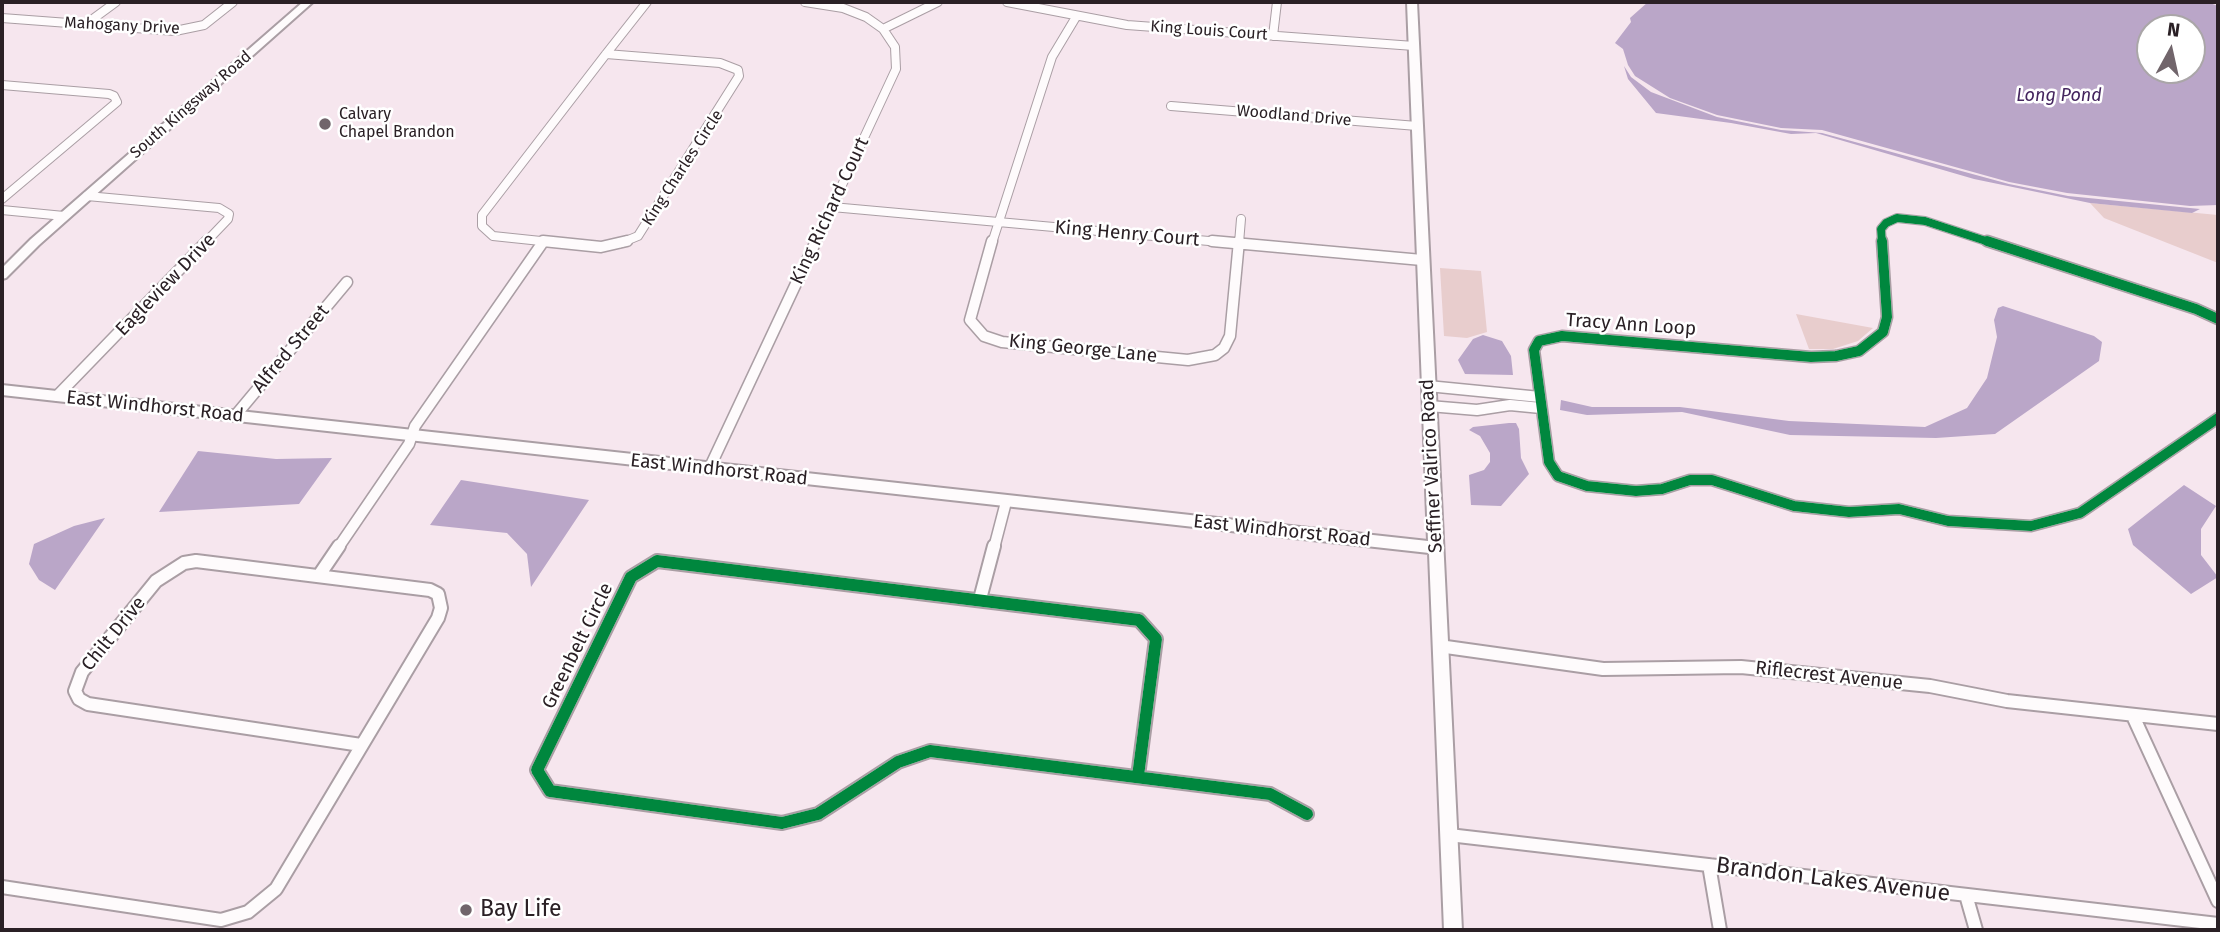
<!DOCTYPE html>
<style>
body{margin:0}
#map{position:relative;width:2220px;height:932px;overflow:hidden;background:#f6e6ee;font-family:"Fira Sans",sans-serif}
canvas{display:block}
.frame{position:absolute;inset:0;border:4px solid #2a2025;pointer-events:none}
.north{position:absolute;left:2136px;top:14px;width:70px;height:70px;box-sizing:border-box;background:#fff;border:2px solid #aaa6a8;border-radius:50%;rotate:8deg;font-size:19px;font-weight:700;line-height:28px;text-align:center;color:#2a2025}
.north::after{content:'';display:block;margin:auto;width:24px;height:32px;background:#71656b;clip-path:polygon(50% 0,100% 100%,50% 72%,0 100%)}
</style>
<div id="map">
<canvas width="2220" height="932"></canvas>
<div class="frame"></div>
<div class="north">N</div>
</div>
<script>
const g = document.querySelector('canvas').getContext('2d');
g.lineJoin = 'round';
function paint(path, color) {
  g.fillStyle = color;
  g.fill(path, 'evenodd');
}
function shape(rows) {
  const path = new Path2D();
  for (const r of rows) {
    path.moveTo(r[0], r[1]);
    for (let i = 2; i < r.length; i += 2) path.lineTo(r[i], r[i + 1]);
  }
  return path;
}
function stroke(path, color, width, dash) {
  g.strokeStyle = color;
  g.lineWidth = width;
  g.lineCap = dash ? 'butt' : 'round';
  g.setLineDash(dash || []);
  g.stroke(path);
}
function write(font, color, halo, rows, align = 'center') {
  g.font = font + ' "Fira Sans",sans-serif';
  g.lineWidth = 5;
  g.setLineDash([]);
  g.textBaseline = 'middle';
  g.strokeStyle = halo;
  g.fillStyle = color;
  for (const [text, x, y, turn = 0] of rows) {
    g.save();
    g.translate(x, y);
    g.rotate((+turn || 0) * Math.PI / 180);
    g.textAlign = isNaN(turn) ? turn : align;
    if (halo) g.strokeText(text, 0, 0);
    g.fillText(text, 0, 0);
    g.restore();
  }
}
const green = shape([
 [2090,203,2218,215,2218,263,2104,218],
 [1440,268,1481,271,1487,332,1467,338,1444,336],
 [1796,314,1873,328,1858,341,1833,349,1809,349]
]);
const water = shape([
 [1648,2,2207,2,2218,6,2218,205,2190,206,2067,193,2009,182,1822,130,1781,128,1717,115,1670,98,1635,76,1628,65,1623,49,1615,43,1631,22,1630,18],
 [2192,28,2192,70,2150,70,2150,28],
 [1624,66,1631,77,1651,92,1717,117,1781,130,1822,133,2009,184,2068,196,2200,209,2192,213,2090,203,1974,179,1816,133,1791,134,1731,123,1656,113,1628,79],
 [2003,306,2094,336,2102,342,2099,361,1995,434,1936,438,1790,435,1682,412,1587,415,1560,410,1561,400,1592,407,1680,407,1789,421,1925,427,1967,408,1987,378,1997,337,1994,320,1998,308],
 [1483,335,1502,341,1511,356,1513,375,1465,374,1458,360,1473,339],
 [1509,423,1516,423,1519,429,1521,458,1529,474,1501,506,1471,505,1469,475,1484,470,1490,462,1490,453,1480,436,1469,430,1473,427],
 [198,451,276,459,332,458,299,504,159,512],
 [461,480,589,500,531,587,527,554,507,533,430,525],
 [2184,485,2216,506,2201,529,2201,555,2218,577,2191,594,2133,545,2128,529],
 [105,518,55,590,39,580,29,564,34,544,74,526]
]);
const minorFar2 = shape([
 [805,2,843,8,866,17,883,29,895,47,896,69,815,243],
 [1007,2,1127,25,1414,46],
 [2,18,175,31,204,25,233,2],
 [86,24,116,2],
 [883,29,938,2],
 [1273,36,1277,2],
 [606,54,720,63,738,70,739,76,638,236,621,243],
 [606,54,647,2],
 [2,85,109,94,114,96,117,102,2,199],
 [1171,106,1417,126],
 [87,196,219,208,229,214,228,219,205,243],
 [832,207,1231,243],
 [2,210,64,216],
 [560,243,493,236,482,226,482,215,606,54],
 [992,243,1052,57,1076,17],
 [1239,243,1241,219],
 [1882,243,1881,229,1886,223,1897,218,1925,221,1992,243]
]);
const minorFar1 = shape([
 [543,241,601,247,627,241],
 [992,241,970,320,984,336,1002,342,1188,360,1215,355,1224,348,1230,336,1239,241],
 [1212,241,1422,260],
 [1882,241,1887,317,1883,332,1859,351,1836,356,1811,357,1562,336,1539,341,1534,350,1549,462,1558,476,1587,486,1636,491,1662,489,1690,480,1712,480,1794,506,1849,512,1899,509,1948,521,2031,526,2080,513,2218,418],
 [1987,241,2196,309,2218,319],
 [1428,386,1540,397],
 [57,396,207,241],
 [1429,406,1477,410,1510,405,1541,408],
 [235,416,347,282],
 [709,469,816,241],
 [338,548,409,444,415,426,543,242],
 [994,548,1006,502]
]);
const minor = shape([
 [320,574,339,546],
 [980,599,994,546],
 [1439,646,1603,669,1741,667,1930,686,2007,701,2218,724],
 [2133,716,2218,901],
 [1138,776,1156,639,1139,620,657,561,631,577,537,770,550,791,782,823,818,814,898,762,930,751,1270,794,1307,814],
 [1449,835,2218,924],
 [1709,865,1720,930],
 [2,887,221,920,248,912,276,889,438,618,441,608,438,594,430,590,196,561,184,563,156,581,82,672,75,691,79,699,88,704,361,745],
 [1966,895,1976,930]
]);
const tertiary = shape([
 [303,2,313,2,39,245,6,278,2,279,2,268,31,239,303,2],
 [1407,2,1417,2,1462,930,1444,930,1429,553,2,395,2,385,1428,541,1407,2]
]);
const cyclewayFar2 = shape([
 [1882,243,1881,229,1886,223,1897,218,1925,221,1992,243]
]);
const cyclewayFar1 = shape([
 [1882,241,1887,317,1883,332,1859,351,1836,356,1811,357,1562,336,1539,341,1534,350,1549,462,1558,476,1587,486,1636,491,1662,489,1690,480,1712,480,1794,506,1849,512,1899,509,1948,521,2031,526,2080,513,2218,418],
 [1987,241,2196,309,2218,319]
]);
const cycleway = shape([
 [1138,776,1156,639,1139,620,657,561,631,577,537,770,550,791,782,823,818,814,898,762,930,751,1270,794,1307,814]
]);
const markers = [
 [325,124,7,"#71656b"],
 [466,910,7,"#71656b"]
];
const farStreetnames = [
 ["Mahogany Drive",122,26,3],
 ["King Louis Court",1209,31,4],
 ["South Kingsway Road",191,105,-41],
 ["Woodland Drive",1294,116,5],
 ["King Charles Circle",683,168,-57]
];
const farPoinames = [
 ["Calvary",339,115],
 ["Chapel Brandon",339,133]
];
const farWaternames = [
 ["Long Pond",2059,96]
];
const streetNames = [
 ["King Richard Court",830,211,-65],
 ["King Henry Court",1127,234,5],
 ["Eagleview Drive",166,285,-46],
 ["Tracy Ann Loop",1631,325,4],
 ["Alfred Street",291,349,-50],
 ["King George Lane",1083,349,6],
 ["East Windhorst Road",155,407,6],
 ["Seffner Valrico Road",1432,466,-93],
 ["East Windhorst Road",719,470,6],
 ["East Windhorst Road",1282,531,6],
 ["Chilt Drive",114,634,-51],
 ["Greenbelt Circle",578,646,-64],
 ["Riflecrest Avenue",1829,676,6]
];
const nearStreetnames = [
 ["Brandon Lakes Avenue",1833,880,7]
];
const nearPoinames = [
 ["Bay Life",480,910]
];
paint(green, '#e8cdcd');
paint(water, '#baa6c8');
stroke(minorFar2, '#aa9ea4', 10);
stroke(minorFar1, '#aa9ea4', 13);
stroke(minor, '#aa9ea4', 16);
stroke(tertiary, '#aa9ea4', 4);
stroke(minorFar2, '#fefbfc', 8);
stroke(minorFar1, '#fefbfc', 10);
stroke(minor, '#fefbfc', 12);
paint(tertiary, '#fefbfc');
stroke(cyclewayFar2, '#00873e', 8);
stroke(cyclewayFar1, '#00873e', 10);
stroke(cycleway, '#00873e', 12);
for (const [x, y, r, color] of markers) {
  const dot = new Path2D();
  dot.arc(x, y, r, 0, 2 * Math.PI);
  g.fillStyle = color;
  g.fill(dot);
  stroke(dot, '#fff', 2.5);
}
write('16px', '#2a2025', '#fff', farStreetnames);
write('16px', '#2a2025', '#fff', farPoinames, 'left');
write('italic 18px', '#44255e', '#fff', farWaternames);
write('19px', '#2a2025', '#fff', streetNames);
write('23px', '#2a2025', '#fff', nearStreetnames);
write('23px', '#2a2025', '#fff', nearPoinames, 'left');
</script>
